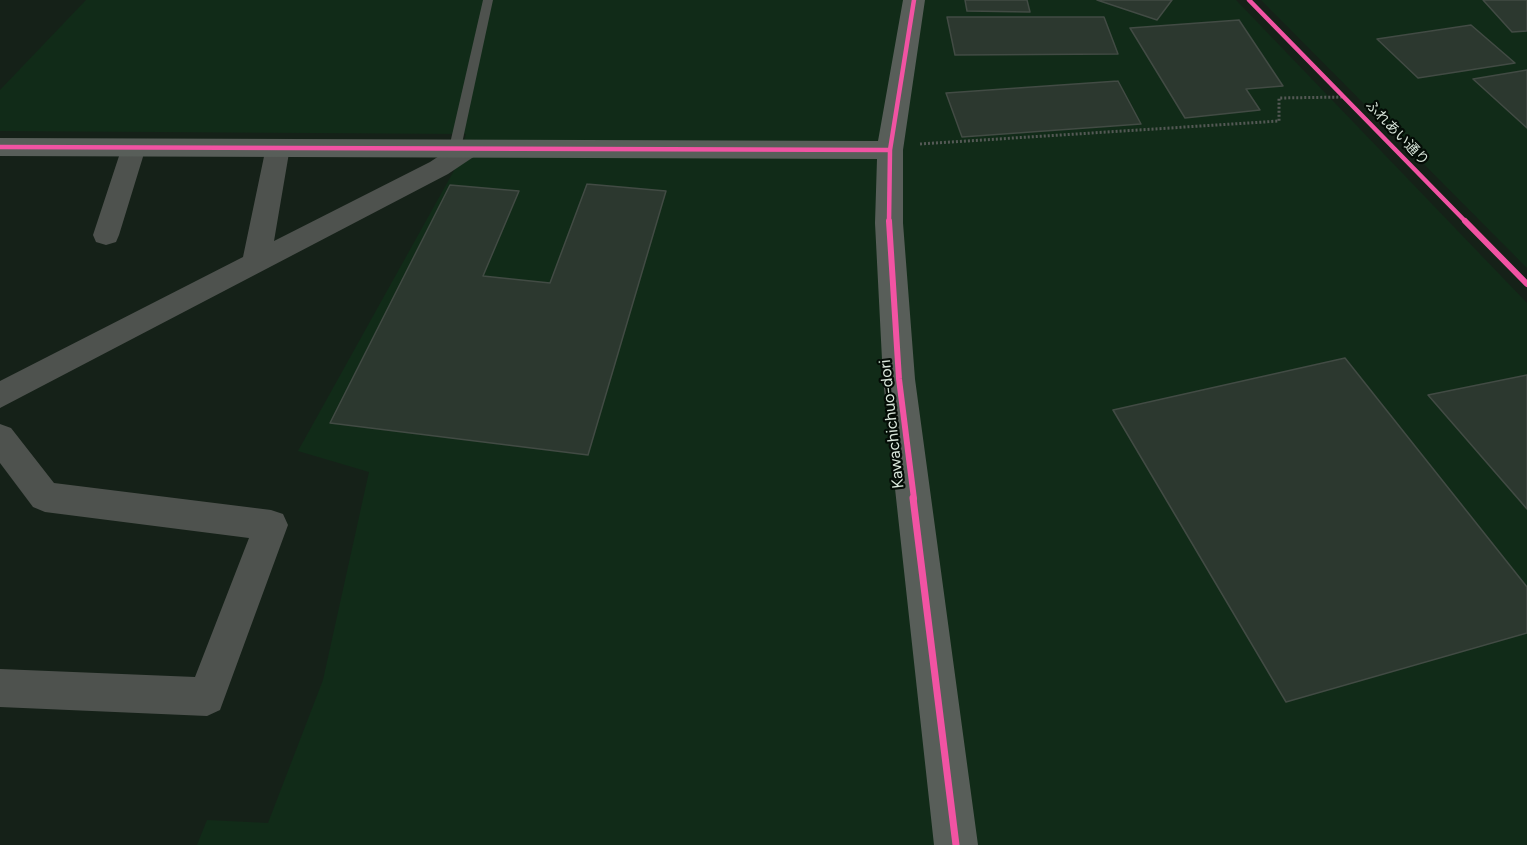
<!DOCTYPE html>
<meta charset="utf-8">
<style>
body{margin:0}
canvas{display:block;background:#152118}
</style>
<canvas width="1527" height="845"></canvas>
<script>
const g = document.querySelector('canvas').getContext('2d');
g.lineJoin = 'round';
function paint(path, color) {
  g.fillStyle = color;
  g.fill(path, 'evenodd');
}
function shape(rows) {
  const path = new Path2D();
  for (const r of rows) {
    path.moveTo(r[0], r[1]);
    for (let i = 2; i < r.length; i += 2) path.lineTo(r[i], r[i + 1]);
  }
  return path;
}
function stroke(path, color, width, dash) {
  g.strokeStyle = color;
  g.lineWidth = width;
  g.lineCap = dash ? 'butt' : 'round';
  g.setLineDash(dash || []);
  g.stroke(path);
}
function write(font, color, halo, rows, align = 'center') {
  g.font = font + ' Figtree,"Noto Sans JP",sans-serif';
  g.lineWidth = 4.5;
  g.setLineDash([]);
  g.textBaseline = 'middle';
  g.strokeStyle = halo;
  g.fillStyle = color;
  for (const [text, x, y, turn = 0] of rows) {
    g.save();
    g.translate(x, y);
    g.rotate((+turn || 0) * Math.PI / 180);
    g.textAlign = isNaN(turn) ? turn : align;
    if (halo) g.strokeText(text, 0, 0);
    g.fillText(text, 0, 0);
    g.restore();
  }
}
const built = shape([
 [86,0,1236,0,1527,303,1527,845,197,845,207,820,268,823,323,680,369,472,298,451,456,167,466,134,0,131,0,90],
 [1261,0,1527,0,1527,268]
]);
const building = shape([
 [965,0,1027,0,1030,12,967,11,965,0],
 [1097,0,1172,0,1157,20,1097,0],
 [1483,0,1527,0,1527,31,1512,32,1483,0],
 [947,17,1104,17,1118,54,955,55,947,17],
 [1239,20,1283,86,1246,89,1260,110,1185,118,1130,28,1239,20],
 [1471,25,1515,63,1418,78,1377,39,1471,25],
 [1527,70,1527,128,1473,79,1527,70],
 [1118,81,1141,124,962,137,946,93,1118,81],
 [587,184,666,191,588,455,330,423,450,185,519,191,483,276,550,283,587,184],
 [1345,358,1527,587,1527,633,1286,702,1113,410,1345,358],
 [1527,375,1527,509,1428,395,1527,375]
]);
const path = shape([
 [920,144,1279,121,1279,98,1345,97]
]);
const lane = shape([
 [483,0,493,0,461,148,455,152,449,148,483,0]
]);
const street = shape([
 [134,139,143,141,146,147,119,235,116,242,106,245,96,242,93,235,122,147,125,141,134,139],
 [278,139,287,141,290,147,274,241,430,162,460,142,469,140,478,142,481,148,478,154,448,174,0,408,0,381,243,257,266,147,269,141,278,139],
 [0,424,11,428,54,483,271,510,283,514,288,525,220,710,207,716,0,707,0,669,195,677,249,538,45,512,33,507,0,463,0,424]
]);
const secondary = shape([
 [903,0,925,0,903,150,903,223,915,379,978,845,934,845,883,379,875,223,877,159,0,156,0,138,878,141,903,0]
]);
const cyclewayFar2 = shape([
 [1249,0,1466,222],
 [0,147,890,150],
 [889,222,890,150,914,0]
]);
const cyclewayFar1 = shape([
 [889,221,899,379,914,499],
 [1465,221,1527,284]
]);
const cycleway = shape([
 [913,498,956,845]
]);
const farStreetnames = [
 ["ふれあい通り",1397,133,46]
];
const streetNames = [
 ["Kawachichuo-dori",892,424,-96]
];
paint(built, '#112b18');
paint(building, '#2c382f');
stroke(building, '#424b44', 1.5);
stroke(path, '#545955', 3, [2, 2]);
paint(lane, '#4e524e');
paint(street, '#4e524e');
paint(secondary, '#585e59');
stroke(cyclewayFar2, '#f153a3', 4.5);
stroke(cyclewayFar1, '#f153a3', 6);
stroke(cycleway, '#f153a3', 7);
write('14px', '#d8e5da', '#040c06', farStreetnames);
write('16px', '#d8e5da', '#040c06', streetNames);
</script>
